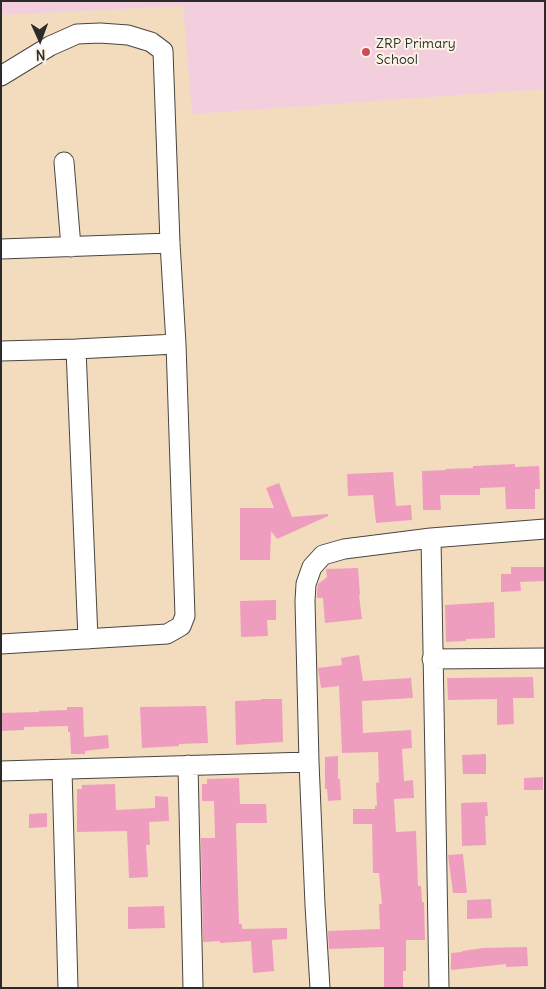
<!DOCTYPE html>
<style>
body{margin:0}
#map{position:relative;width:546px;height:989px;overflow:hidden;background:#f3dcbd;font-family:Delius,sans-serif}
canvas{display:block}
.frame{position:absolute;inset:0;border:2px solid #2b2b2b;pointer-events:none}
.north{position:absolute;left:15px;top:15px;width:50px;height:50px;-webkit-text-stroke:4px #fcf5e5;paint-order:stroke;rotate:178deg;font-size:14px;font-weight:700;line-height:20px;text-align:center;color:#2b2b2b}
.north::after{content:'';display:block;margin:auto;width:18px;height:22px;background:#2b2b2b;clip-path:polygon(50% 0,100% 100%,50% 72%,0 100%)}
</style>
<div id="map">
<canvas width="546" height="989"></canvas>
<div class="frame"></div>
<div class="north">N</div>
</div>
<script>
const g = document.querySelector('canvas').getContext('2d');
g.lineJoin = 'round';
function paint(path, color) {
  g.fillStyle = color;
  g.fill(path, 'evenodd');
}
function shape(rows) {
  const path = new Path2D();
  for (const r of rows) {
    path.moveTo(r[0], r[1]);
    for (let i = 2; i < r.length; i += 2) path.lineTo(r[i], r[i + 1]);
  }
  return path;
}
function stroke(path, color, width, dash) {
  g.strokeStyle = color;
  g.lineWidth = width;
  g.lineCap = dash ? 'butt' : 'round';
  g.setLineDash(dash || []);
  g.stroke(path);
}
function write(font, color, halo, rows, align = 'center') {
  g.font = font + ' Delius,sans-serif';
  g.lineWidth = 4;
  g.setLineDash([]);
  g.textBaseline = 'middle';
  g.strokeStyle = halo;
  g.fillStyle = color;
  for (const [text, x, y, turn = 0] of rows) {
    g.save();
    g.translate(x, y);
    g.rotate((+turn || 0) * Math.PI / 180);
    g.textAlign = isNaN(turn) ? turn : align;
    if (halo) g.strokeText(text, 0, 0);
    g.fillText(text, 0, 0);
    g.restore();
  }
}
const built = shape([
 [1,1,545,1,545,89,192,114,183,6,1,15]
]);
const building = shape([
 [515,464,515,467,539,466,540,489,535,489,535,509,506,509,505,487,480,488,480,495,440,495,441,510,423,510,422,471,446,470,446,469,473,468,473,466],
 [393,472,396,506,411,505,412,520,376,523,373,495,348,496,347,474],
 [279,483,292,517,328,514,328,516,277,539,271,531,270,560,240,560,240,508,274,508,266,488],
 [511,567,545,567,545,581,520,582,521,591,501,592,501,574,511,574],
 [358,568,360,595,359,595,362,619,325,623,323,598,317,598,317,594,318,584,327,577,326,569],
 [276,600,276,620,267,620,268,636,241,637,240,601],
 [494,602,495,638,466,639,466,641,446,642,445,605],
 [359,655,363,681,411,678,413,698,362,701,363,733,411,730,412,748,402,749,404,781,413,780,414,798,394,799,396,832,416,831,418,886,421,886,422,902,424,902,425,940,406,940,406,971,403,971,403,988,384,988,384,947,329,949,328,931,380,929,379,904,382,904,379,873,373,873,372,824,353,824,353,809,375,809,375,806,377,806,376,783,379,782,378,752,342,753,339,686,321,688,318,668,342,665,341,658],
 [533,677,534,698,513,698,514,724,497,725,497,699,448,700,447,678],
 [261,699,282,699,283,742,236,745,235,701,261,700],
 [206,706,208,743,179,744,179,746,142,748,140,707],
 [67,707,83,707,84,737,108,735,109,748,85,751,85,754,71,754,70,732,68,732,68,726,24,727,24,730,1,731,1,713,39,712,39,711,67,710],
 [486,754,486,774,463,774,462,755],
 [338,756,338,779,340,779,341,800,328,801,327,789,325,789,325,757],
 [543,777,543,790,524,790,524,778],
 [239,778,240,804,266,804,267,823,237,823,236,825,239,924,242,924,242,929,287,928,287,939,272,940,274,971,253,973,251,941,220,943,220,941,203,942,201,838,215,838,214,801,202,801,202,784,207,784,207,779],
 [115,784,116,810,155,808,155,796,168,797,169,821,149,822,150,845,146,845,148,877,129,878,127,831,77,832,77,789,82,789,82,785],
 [487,802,488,816,485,816,486,845,462,846,461,803],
 [47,813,47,827,29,828,29,814],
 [463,854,467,893,453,893,448,855],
 [491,899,492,918,467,919,467,900],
 [164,906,165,928,128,929,128,907],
 [527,947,528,966,506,967,506,964,451,970,451,953,462,952,462,951,483,948]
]);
const minor = shape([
 [1,76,50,46,77,34,100,33,128,35,151,42,163,51,170,243,176,344,185,616,181,626,167,634,1,644],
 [64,162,71,247],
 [1,249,170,243],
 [76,349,88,639],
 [1,351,76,349,176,344],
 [431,538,439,988],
 [432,659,545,658],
 [309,762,305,601,306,584,312,567,323,555,344,549,431,538,545,529],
 [188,765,193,988],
 [62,770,68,988],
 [1,771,309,762,315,905,320,988]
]);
const markers = [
 [366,52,5,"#d1495b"]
];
const poiNames = [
 ["ZRP Primary",376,44],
 ["School",376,60]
];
paint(built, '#f3cfde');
paint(building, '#ef9dbe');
stroke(minor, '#494641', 21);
stroke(minor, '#fff', 19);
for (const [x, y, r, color] of markers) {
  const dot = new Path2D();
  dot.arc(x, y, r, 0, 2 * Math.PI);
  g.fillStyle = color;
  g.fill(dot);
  stroke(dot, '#fcf5e5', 2);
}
write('14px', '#2b2b2b', '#fcf5e5', poiNames, 'left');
</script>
